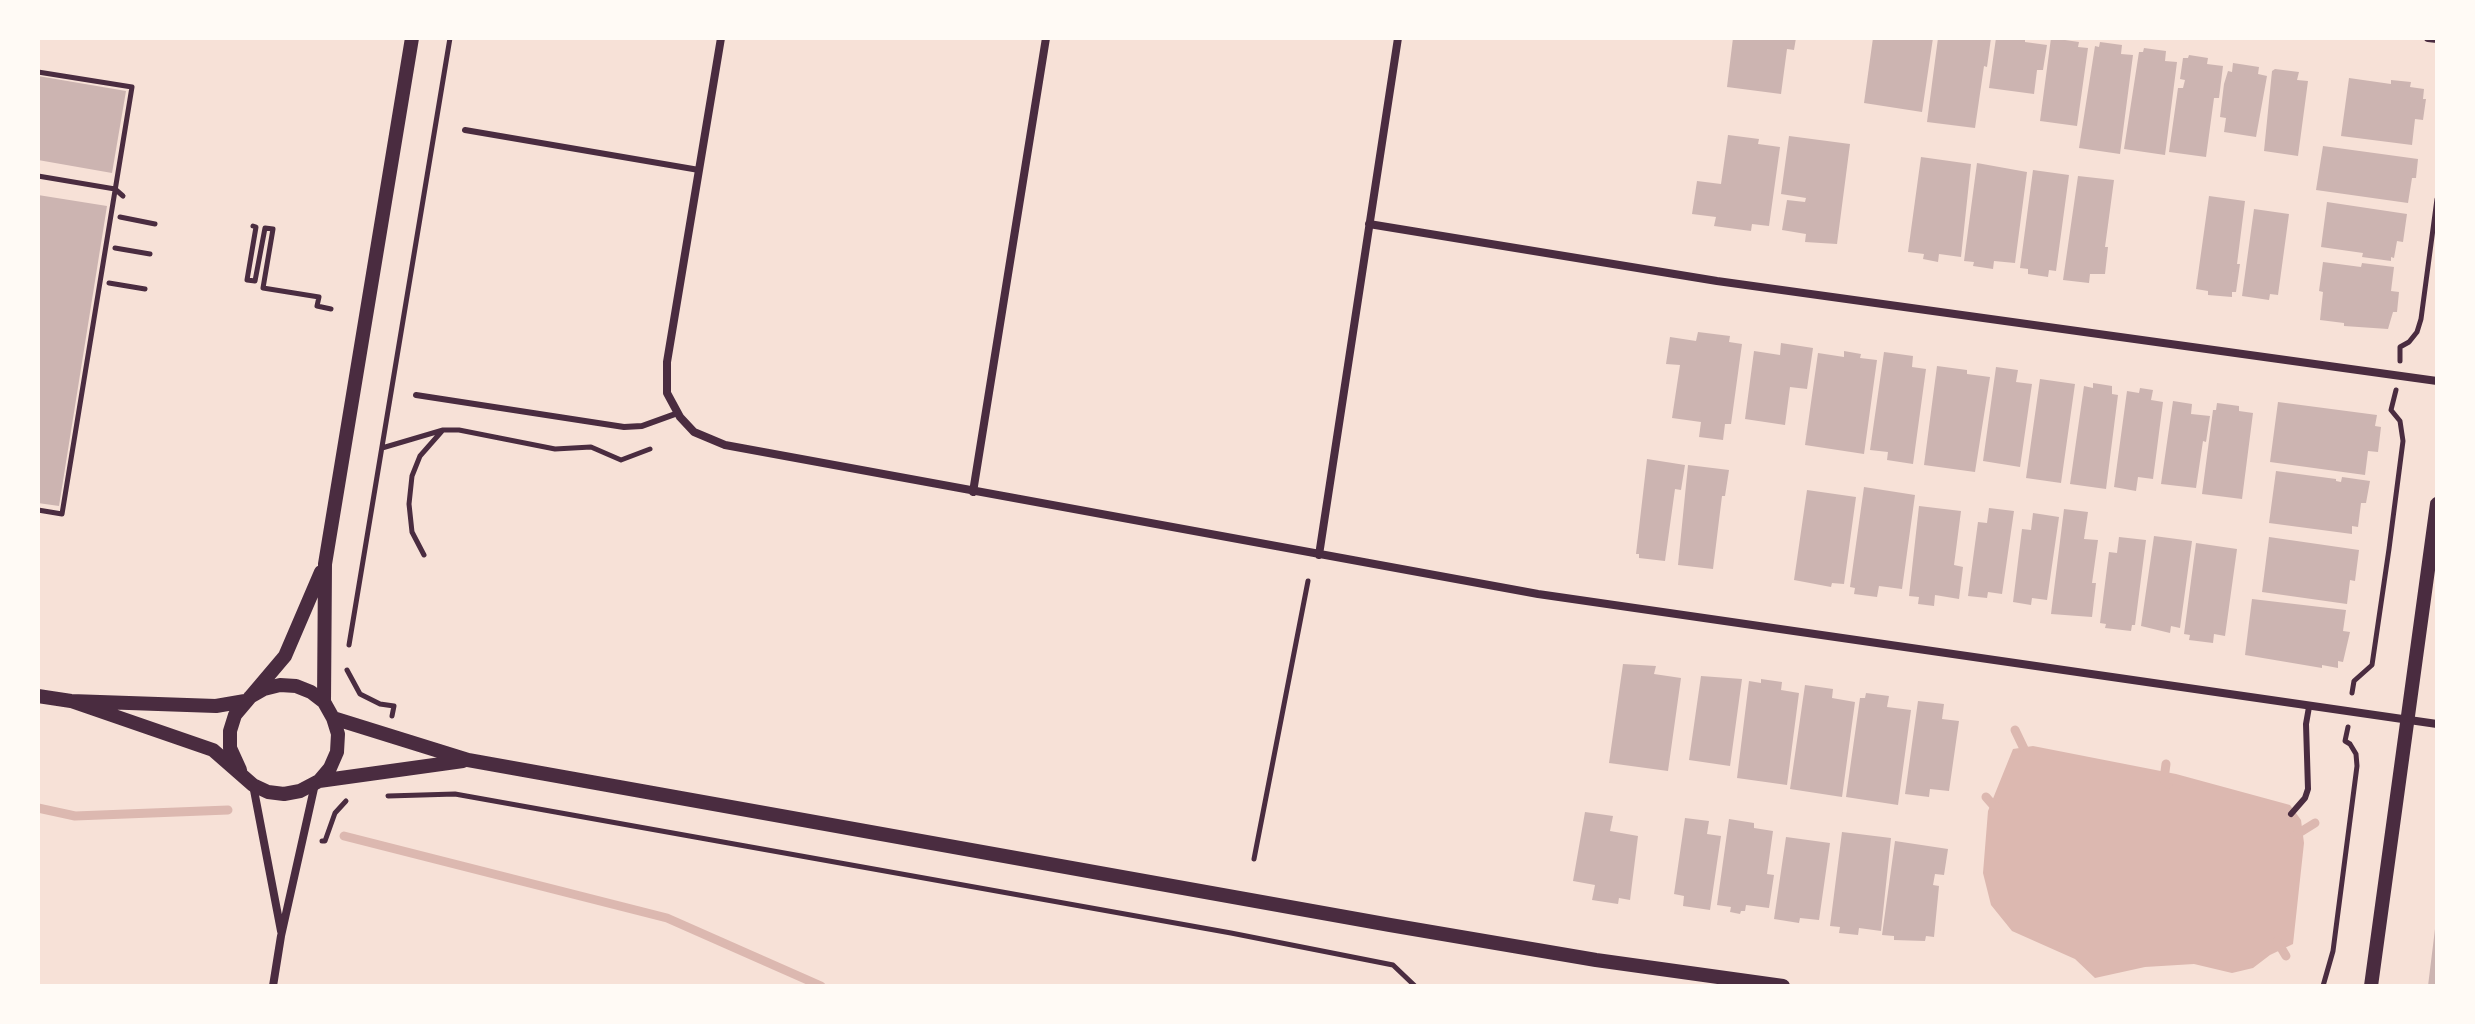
<!DOCTYPE html>
<style>
body{margin:0}
#map{position:relative;width:2475px;height:1024px;overflow:hidden;background:#f7e1d7;font-family:"Zilla Slab",serif}
canvas{display:block}
.frame{position:absolute;inset:0;border:40px solid #fffaf5;pointer-events:none}
</style>
<div id="map">
<canvas width="2475" height="1024"></canvas>
<div class="frame"></div>
</div>
<script>
const g = document.querySelector('canvas').getContext('2d');
g.lineJoin = 'round';
function paint(path, color) {
  g.fillStyle = color;
  g.fill(path, 'evenodd');
}
function shape(rows) {
  const path = new Path2D();
  for (const r of rows) {
    path.moveTo(r[0], r[1]);
    for (let i = 2; i < r.length; i += 2) path.lineTo(r[i], r[i + 1]);
  }
  return path;
}
function stroke(path, color, width, dash) {
  g.strokeStyle = color;
  g.lineWidth = width;
  g.lineCap = dash ? 'butt' : 'round';
  g.setLineDash(dash || []);
  g.stroke(path);
}
const water = shape([
 [2033,746,2176,774,2290,805,2301,820,2304,843,2293,944,2270,955,2253,968,2232,973,2194,964,2145,967,2095,978,2075,959,2012,931,1991,905,1983,873,1988,811,2013,749]
]);
const stream = shape([
 [2015,730,2026,753,2030,755],
 [2166,764,2164,779,2168,784],
 [1986,797,1993,805,1998,807],
 [38,808,75,816,228,810],
 [344,836,667,918,821,986],
 [2294,836,2315,823],
 [2277,941,2286,956]
]);
const building = shape([
 [1733,38,1796,38,1794,50,1787,49,1781,94,1727,87],
 [1873,38,1933,38,1922,112,1864,103],
 [1938,38,1991,38,1987,67,1984,66,1975,128,1927,122],
 [1996,38,2025,38,2025,42,2047,45,2043,70,2037,70,2034,94,1989,88],
 [2051,38,2079,42,2078,47,2088,48,2077,126,2040,121],
 [2100,42,2122,45,2121,54,2133,55,2120,154,2079,148,2095,46,2099,47],
 [2144,48,2166,51,2165,61,2177,62,2165,155,2124,149,2139,52,2143,52],
 [2189,55,2208,58,2207,64,2223,66,2219,98,2214,98,2206,157,2169,152,2178,88,2183,88,2185,80,2180,79,2183,58,2188,58],
 [2233,63,2259,67,2258,74,2267,76,2256,137,2224,132,2226,118,2220,117,2224,84,2228,71,2232,72],
 [2275,69,2299,72,2297,80,2308,81,2298,156,2264,151,2272,71],
 [38,76,126,91,112,173,38,160],
 [2349,78,2391,84,2391,80,2411,82,2410,87,2424,89,2423,99,2426,99,2423,120,2415,119,2412,145,2341,136],
 [1728,135,1759,139,1758,144,1780,147,1769,226,1752,224,1751,231,1714,226,1716,217,1692,214,1697,181,1721,184],
 [1789,136,1850,144,1837,244,1805,242,1806,234,1782,230,1787,200,1805,202,1806,198,1781,194],
 [2323,146,2418,159,2416,178,2412,178,2408,203,2316,190],
 [1921,157,1971,164,1961,257,1939,254,1938,262,1923,259,1924,254,1908,252],
 [1977,163,2027,172,2015,263,1994,261,1993,269,1973,266,1974,262,1964,261],
 [2033,170,2069,175,2056,271,2049,270,2048,277,2028,274,2028,269,2020,268],
 [2078,176,2114,180,2105,247,2108,247,2105,274,2090,274,2089,283,2063,280],
 [38,195,107,206,59,506,38,503],
 [2209,196,2245,201,2237,264,2240,264,2236,292,2232,292,2232,297,2208,295,2208,291,2196,289],
 [2327,202,2407,214,2403,242,2397,241,2394,258,2391,257,2391,261,2362,257,2363,253,2321,247],
 [2254,209,2289,214,2278,295,2270,294,2269,300,2242,296],
 [2323,262,2361,267,2362,263,2394,267,2391,291,2399,292,2397,312,2393,312,2388,329,2344,326,2344,323,2320,320,2323,292,2319,291],
 [1698,332,1730,336,1729,342,1742,344,1731,424,1725,424,1723,440,1699,437,1701,422,1672,418,1680,365,1666,364,1670,337,1696,341],
 [1781,343,1813,348,1807,389,1790,387,1785,425,1745,419,1754,351,1780,355],
 [1844,351,1861,354,1860,358,1877,360,1864,454,1805,445,1818,353,1844,357],
 [1884,352,1913,356,1912,367,1926,369,1913,464,1887,460,1888,452,1870,450],
 [1937,366,1967,370,1967,374,1990,377,1975,472,1924,465],
 [1996,367,2018,370,2016,382,2032,384,2020,467,1983,461],
 [2040,379,2075,384,2061,483,2026,478],
 [2093,383,2112,386,2112,394,2118,395,2106,489,2070,484,2084,386,2093,388],
 [2140,388,2153,390,2151,400,2163,402,2153,479,2138,477,2136,491,2114,487,2127,391,2139,393],
 [2173,401,2192,404,2191,414,2210,416,2206,442,2203,441,2196,488,2161,484],
 [2278,402,2377,415,2375,426,2381,427,2378,452,2368,451,2365,475,2270,462],
 [2217,403,2239,406,2239,411,2253,413,2242,499,2202,494,2213,410,2216,410],
 [1647,459,1685,465,1681,490,1675,489,1665,561,1639,558,1639,554,1636,554],
 [1688,465,1729,470,1725,496,1722,496,1713,569,1678,565],
 [2276,471,2336,479,2336,481,2341,482,2342,477,2370,481,2366,503,2361,503,2358,527,2352,526,2352,534,2269,523],
 [1864,487,1915,495,1902,589,1879,586,1877,597,1854,594,1855,588,1850,587],
 [1807,490,1856,497,1844,584,1832,583,1831,587,1794,580],
 [1919,506,1961,511,1954,565,1963,567,1959,599,1935,595,1934,606,1918,604,1919,597,1909,596],
 [1989,508,2014,511,2002,594,1988,592,1987,598,1968,596,1978,522,1987,523],
 [2064,509,2088,512,2084,539,2098,540,2092,583,2096,583,2092,617,2051,614],
 [2033,513,2059,517,2047,600,2032,598,2031,605,2013,602,2022,529,2031,530],
 [2154,536,2192,541,2180,628,2171,626,2170,633,2141,626],
 [2119,537,2146,540,2135,625,2132,625,2131,631,2105,628,2106,624,2100,623,2109,552,2117,553],
 [2269,537,2359,550,2355,581,2350,580,2347,604,2262,592],
 [2196,543,2237,549,2225,636,2214,634,2213,643,2189,640,2190,635,2184,634],
 [2252,599,2346,610,2343,631,2350,632,2343,662,2338,661,2338,668,2322,665,2322,668,2245,655],
 [1623,664,1656,666,1654,674,1681,678,1668,771,1609,763],
 [1701,676,1742,679,1730,766,1689,760],
 [1761,679,1782,682,1781,690,1799,693,1787,785,1737,778,1749,681,1761,683],
 [1805,685,1833,689,1832,698,1855,702,1842,797,1790,789],
 [1866,693,1889,696,1887,707,1911,710,1898,805,1846,797,1860,698,1865,698],
 [1918,701,1944,704,1942,719,1959,721,1949,791,1930,789,1929,797,1905,794],
 [1585,812,1613,816,1610,831,1638,836,1630,900,1619,898,1618,904,1592,900,1595,885,1573,881],
 [1685,818,1709,821,1707,834,1721,836,1710,910,1683,906,1684,896,1674,894],
 [1729,819,1754,823,1754,828,1773,831,1767,874,1774,875,1769,908,1746,905,1745,911,1741,911,1740,914,1730,912,1731,907,1717,905],
 [1842,832,1891,838,1881,931,1859,928,1858,935,1839,933,1840,927,1830,926],
 [1786,837,1830,843,1819,920,1800,918,1799,923,1774,919],
 [1895,841,1948,849,1944,875,1935,874,1933,885,1939,886,1934,937,1926,936,1925,941,1894,940,1894,936,1882,935],
 [2435,929,2437,986,2428,986]
]);
const path = shape([
 [38,72,132,87,62,514,38,510],
 [38,176,115,189,123,196],
 [120,217,155,224],
 [253,226,256,227,247,280,255,281,265,228,273,229,263,288,319,297,317,306,331,309],
 [115,248,150,254],
 [109,283,145,289],
 [2400,361,2400,347,2409,342,2417,332,2421,319,2437,199],
 [382,448,443,430,459,430,555,449,591,447,621,460,650,449],
 [424,555,412,532,409,504,412,476,420,456,442,431],
 [349,645,450,38],
 [347,670,360,694,380,704,394,706,392,716],
 [2352,693,2354,681,2372,665,2389,549,2403,441,2400,421,2391,410,2396,390],
 [388,796,455,794,1231,933,1393,965,1415,986],
 [322,841,325,841,335,813,346,801],
 [1254,859,1308,581],
 [2323,986,2333,951,2357,766,2356,754,2350,744,2345,741,2348,727]
]);
const service = shape([
 [465,130,699,170],
 [416,395,624,427,642,426,678,413],
 [2291,814,2305,798,2308,789,2306,724,2309,707]
]);
const minor = shape([
 [721,38,667,362,667,393,680,417,694,432,725,445,1538,594,2437,724],
 [2428,38,2437,39],
 [1369,224,1717,281,2437,381],
 [973,492,1046,38],
 [1319,555,1398,38],
 [253,785,281,931],
 [273,986,281,936,315,784]
]);
const tertiary = shape([
 [38,696,71,701,216,706,245,701],
 [71,701,213,750,253,785,268,792,284,794,300,791,319,781,330,768,337,752,338,734,333,718,324,702,311,692,296,686,280,685,264,689,250,697],
 [324,702,325,564,412,38],
 [333,718,468,760,1390,925,1596,960,1783,986],
 [240,770,230,748,230,731,235,715,285,656,321,572],
 [319,781,463,761],
 [2371,986,2437,504]
]);
paint(water, '#dcb8b0');
stroke(stream, '#dcb8b0', 9);
paint(building, '#ccb4b1');
stroke(path, '#4a2c40', 5);
stroke(service, '#4a2c40', 6);
stroke(minor, '#4a2c40', 8);
stroke(tertiary, '#4a2c40', 14);
</script>
